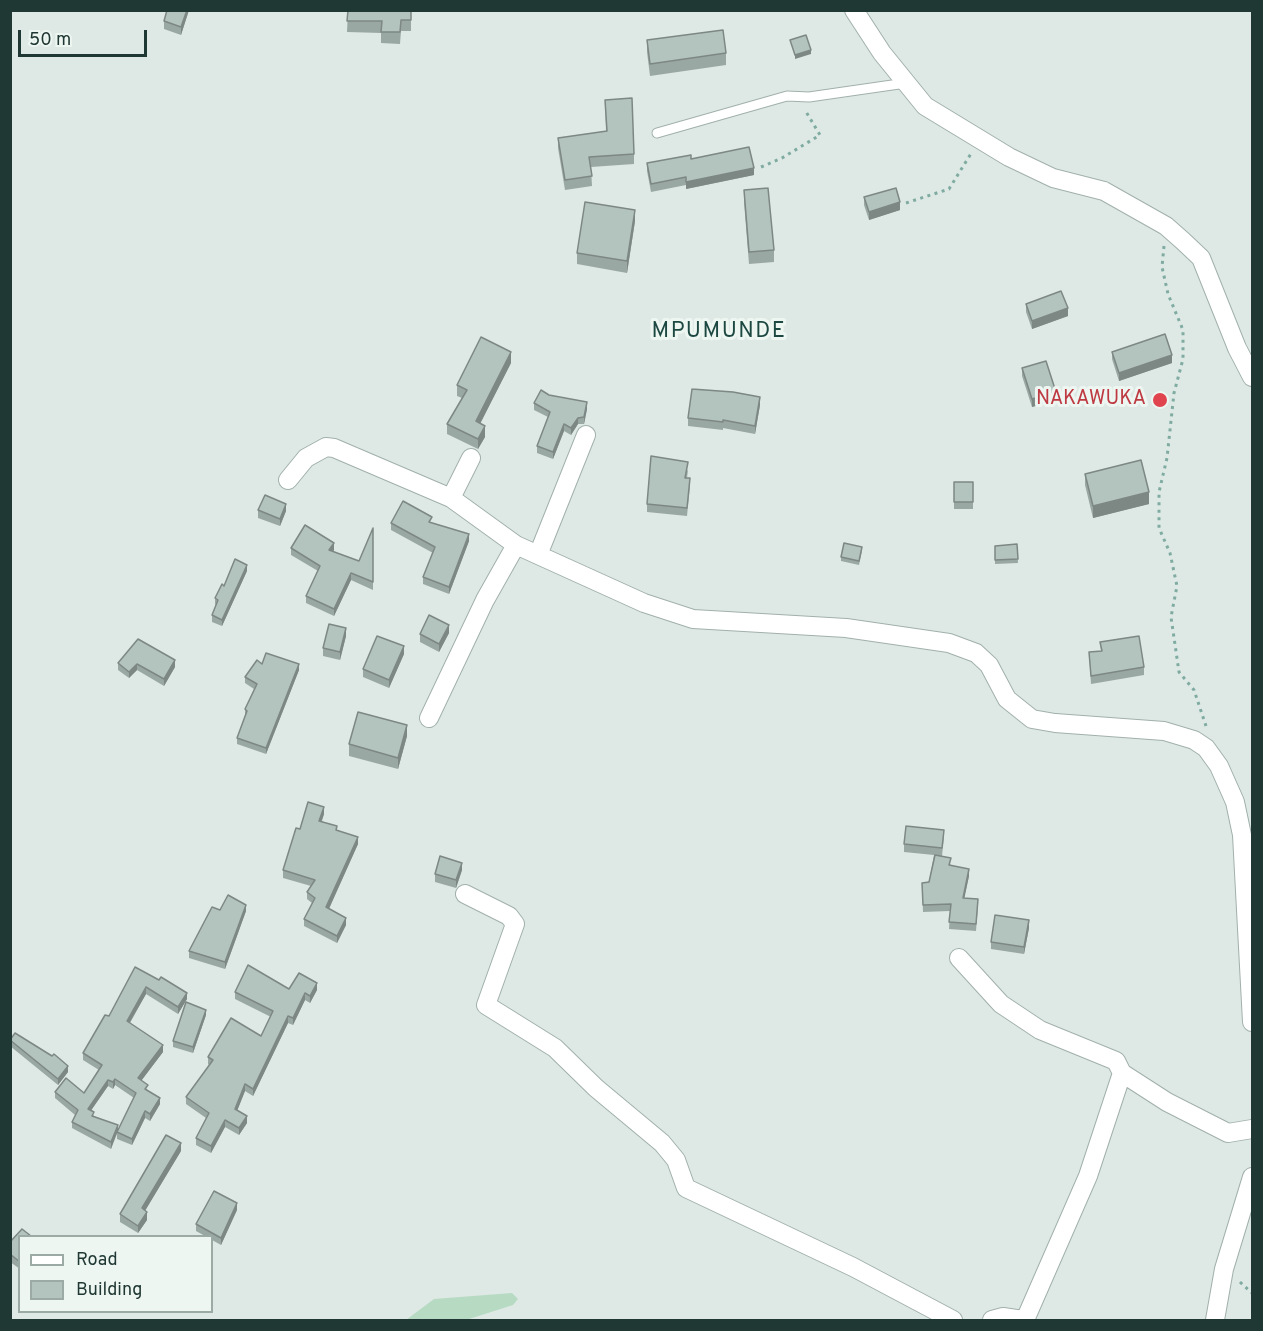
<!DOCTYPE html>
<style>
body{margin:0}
#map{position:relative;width:1263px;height:1331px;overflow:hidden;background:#dee9e5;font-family:Overpass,sans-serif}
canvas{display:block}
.frame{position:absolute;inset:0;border:12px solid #203833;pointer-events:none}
.legend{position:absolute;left:18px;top:1235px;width:195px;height:78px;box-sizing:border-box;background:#eef6f2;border:2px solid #9caaa6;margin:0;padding:8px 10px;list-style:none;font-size:18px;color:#203833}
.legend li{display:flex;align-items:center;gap:12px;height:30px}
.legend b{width:30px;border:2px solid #9caaa6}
.scale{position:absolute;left:18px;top:30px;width:129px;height:27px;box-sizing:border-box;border:3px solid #203833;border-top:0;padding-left:8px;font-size:18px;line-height:21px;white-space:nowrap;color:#203833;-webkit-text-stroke:4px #eef6f2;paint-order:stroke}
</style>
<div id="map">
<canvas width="1263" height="1331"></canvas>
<div class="frame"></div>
<ul class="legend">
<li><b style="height:8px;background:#fff"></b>Road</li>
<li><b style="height:16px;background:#b3c3be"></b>Building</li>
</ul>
<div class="scale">50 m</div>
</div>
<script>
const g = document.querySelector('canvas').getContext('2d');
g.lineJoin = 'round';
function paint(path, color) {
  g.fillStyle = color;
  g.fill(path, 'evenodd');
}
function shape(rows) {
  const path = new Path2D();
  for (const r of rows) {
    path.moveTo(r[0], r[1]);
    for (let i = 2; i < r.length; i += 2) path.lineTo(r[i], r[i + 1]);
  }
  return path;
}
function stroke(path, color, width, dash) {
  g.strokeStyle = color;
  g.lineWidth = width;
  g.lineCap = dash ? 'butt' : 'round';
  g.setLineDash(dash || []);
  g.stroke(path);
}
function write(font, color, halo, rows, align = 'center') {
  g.font = font + ' Overpass,sans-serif';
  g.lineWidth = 6;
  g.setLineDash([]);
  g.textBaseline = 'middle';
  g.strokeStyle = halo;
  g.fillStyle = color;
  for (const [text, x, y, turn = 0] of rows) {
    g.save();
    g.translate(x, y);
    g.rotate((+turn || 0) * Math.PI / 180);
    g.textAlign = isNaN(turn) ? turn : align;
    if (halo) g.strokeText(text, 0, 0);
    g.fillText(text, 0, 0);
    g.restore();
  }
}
const green = shape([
 [512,1293,518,1299,513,1305,466,1320,406,1320,434,1299]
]);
const path = shape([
 [761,167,782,158,820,135,805,110],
 [906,203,949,189,972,152],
 [1164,246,1162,267,1168,294,1183,330,1183,359,1174,393,1167,458,1159,492,1159,528,1170,553,1177,586,1171,617,1179,672,1194,690,1206,726],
 [1240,1282,1252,1293]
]);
const lane = shape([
 [657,133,787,96,809,97,906,83]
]);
const street = shape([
 [854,10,882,53,925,106,1009,157,1053,178,1104,191,1166,226,1183,241,1201,258,1237,348,1252,377],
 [288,480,306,458,326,447,334,448,451,498,516,545,644,603,693,619,846,628,949,643,976,653,989,665,1007,699,1032,719,1055,723,1164,731,1194,740,1206,748,1219,766,1235,802,1242,835,1252,1022],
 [451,498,471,458],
 [538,555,586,435],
 [429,718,485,600,516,545],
 [465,894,509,916,515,924,486,1005,555,1048,596,1088,662,1143,676,1160,686,1188,853,1267,953,1320],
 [959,958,1001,1004,1040,1030,1116,1061,1122,1073,1167,1102,1228,1133,1252,1129],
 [992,1320,1003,1317,1023,1320],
 [1025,1320,1088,1176,1122,1073],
 [1215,1320,1224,1269,1252,1177]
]);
const wall = shape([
 [167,10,189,10,181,35,164,29,164,21],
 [348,10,411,10,411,31,401,31,400,44,381,43,381,33,347,32],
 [647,40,726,53,726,65,650,76,647,52],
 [605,100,634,154,634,164,591,167,592,186,565,190,558,148,558,138,606,131],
 [691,159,754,175,686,189,686,185,651,192,647,171,647,163],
 [744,190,774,250,774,262,749,264,744,202],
 [864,197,900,210,869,220,864,205],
 [635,221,627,273,577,264,577,253],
 [1026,304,1068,316,1032,329,1026,312],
 [1112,352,1172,363,1119,381,1112,359],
 [511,363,480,423,485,437,478,449,447,434,447,424,462,398,457,396,457,385],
 [1022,368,1056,400,1032,407,1022,376],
 [549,395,587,409,584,424,578,424,571,435,564,431,553,459,537,453,537,446,548,417,534,410,534,403],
 [760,405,755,434,723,428,723,430,688,426,688,418],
 [688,470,687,478,690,486,687,516,647,512,647,504],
 [1085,474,1149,504,1093,518,1085,485],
 [954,482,973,482,973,509,954,509],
 [258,510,286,511,280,526,258,518],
 [391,523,432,523,469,541,449,594,423,584,423,577,433,553,391,530],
 [373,528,373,590,351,580,334,616,306,603,306,596,318,571,291,555,291,548,334,550,333,552,359,561],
 [1017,544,1018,563,995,564,995,546],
 [862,551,859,565,841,561,841,557],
 [247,571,222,626,212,622,212,615,216,605,215,604,215,598],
 [449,633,439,652,420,642,420,634],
 [346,636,340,660,323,656,323,648],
 [1100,642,1144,667,1144,675,1091,684,1089,652,1101,651],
 [404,654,389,688,363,677,363,669],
 [118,663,175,667,164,686,137,670,129,678,118,670],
 [262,664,299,670,266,754,237,744,237,738,245,716,245,709,254,689,245,683,245,677],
 [407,736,398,769,349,756,349,744],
 [324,814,322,821,358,844,329,909,346,925,337,943,304,926,304,919,312,903,307,899,307,892,311,886,283,878,283,870,300,829],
 [944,837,942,856,951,865,969,876,964,898,978,906,976,931,949,929,950,911,923,912,922,883,929,882,934,855,904,852,904,844],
 [462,870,456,888,435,882,435,874],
 [220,910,246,911,225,969,189,958,189,951],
 [1029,928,1024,954,991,949,991,942],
 [135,967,187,999,178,1014,146,994,130,1023,163,1052,141,1081,148,1091,160,1104,150,1121,145,1118,132,1145,117,1139,117,1132,134,1098,115,1085,113,1089,108,1086,91,1110,94,1116,118,1125,111,1149,72,1128,72,1122,75,1115,55,1098,55,1092,84,1093,99,1070,83,1060,83,1053,109,1016],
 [289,989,317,990,310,1003,305,1000,293,1025,288,1023,253,1096,245,1091,237,1111,247,1123,239,1135,225,1127,211,1153,196,1145,196,1138,206,1118,186,1104,186,1097,209,1065,208,1064,208,1057,261,1036,271,1017,235,999,235,992],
 [206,1015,193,1053,173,1047,173,1041],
 [10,1040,68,1072,58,1085,10,1046],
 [181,1151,145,1210,147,1220,138,1233,120,1222,120,1214],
 [237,1210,221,1245,212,1240,212,1236,205,1236,196,1231,196,1224],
 [20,1236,20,1269,10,1262,10,1242]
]);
const shadedWall = shape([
 [187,10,189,10,181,35,181,27],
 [811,50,811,54,795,59,795,55],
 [754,168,754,175,686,189,686,182],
 [900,202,900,210,869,220,869,212],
 [635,210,635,221,627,273,627,261],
 [1068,308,1068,316,1032,329,1032,321],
 [511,352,511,363,476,432,476,421],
 [1172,355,1172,363,1119,381,1119,373],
 [1056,392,1056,400,1032,407,1032,399],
 [760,397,760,405,755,434,755,426],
 [587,402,587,409,584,424,584,417],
 [578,418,578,424,571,435,571,428],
 [564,424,564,431,553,459,553,452],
 [485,426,485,437,478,449,478,439],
 [1149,492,1149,504,1093,518,1093,506],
 [286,504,286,511,280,526,280,519],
 [469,534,469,541,449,594,449,587],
 [334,543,334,550,329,558,329,550],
 [247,565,247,571,222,626,222,620],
 [351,573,351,580,334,616,334,609],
 [449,625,449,633,439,652,439,644],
 [346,628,346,636,340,660,340,652],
 [404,646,404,654,389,688,389,680],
 [175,660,175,667,164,686,164,679],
 [137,664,137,670,129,678,129,672],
 [299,664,299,670,266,754,266,748],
 [407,725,407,736,398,769,398,758],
 [324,807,324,814,319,828,319,821],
 [358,837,358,844,326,915,326,907],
 [462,863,462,870,456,888,456,880],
 [969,869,969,876,963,905,963,898],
 [246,905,246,911,225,969,225,962],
 [346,918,346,925,337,943,337,936],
 [1029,920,1029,928,1024,954,1024,947],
 [317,983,317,990,310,1003,310,996],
 [146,987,146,994,127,1027,127,1021],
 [187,993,187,999,178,1014,178,1007],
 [305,993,305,1000,293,1025,293,1018],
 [206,1010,206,1015,193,1053,193,1047],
 [288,1016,288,1023,253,1096,253,1089],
 [163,1045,163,1052,138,1085,138,1078],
 [68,1066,68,1072,58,1085,58,1079],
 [115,1079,115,1085,113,1089,113,1082],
 [108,1080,108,1086,88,1115,88,1109],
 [245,1084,245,1091,235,1116,235,1109],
 [160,1098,160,1104,150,1121,150,1114],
 [145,1111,145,1118,132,1145,132,1139],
 [247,1116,247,1123,239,1135,239,1128],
 [225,1120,225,1127,211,1153,211,1146],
 [118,1125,118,1131,111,1149,111,1142],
 [181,1143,181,1151,142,1216,142,1208],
 [237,1203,237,1210,221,1245,221,1238],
 [147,1212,147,1220,138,1233,138,1226]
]);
const building = shape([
 [167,10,187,10,181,27,164,21,167,10],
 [348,10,411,10,411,20,401,20,400,32,381,32,382,21,347,21,348,10],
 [723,30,726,53,650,64,647,40,723,30],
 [806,35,811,50,795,55,790,40,806,35],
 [632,98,634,154,589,157,592,176,565,180,558,138,607,131,605,100,632,98],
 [749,147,754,168,686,182,686,177,651,184,647,163,691,155,691,159,749,147],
 [768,188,774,250,749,252,744,190,768,188],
 [896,188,900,202,869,212,864,197,896,188],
 [585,202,635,210,627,261,577,253,585,202],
 [1061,291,1068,308,1032,321,1026,304,1061,291],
 [1165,334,1172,355,1119,373,1112,352,1165,334],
 [481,337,511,352,476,421,485,426,478,439,447,424,467,390,457,385,481,337],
 [1046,361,1056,392,1032,399,1022,368,1046,361],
 [692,389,733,392,760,397,755,426,723,420,723,422,688,418,692,389],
 [541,390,549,395,587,402,584,417,578,418,571,428,564,424,553,452,537,446,550,412,534,403,541,390],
 [651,456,688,462,685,478,690,478,687,508,647,504,651,456],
 [1141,460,1149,492,1093,506,1085,474,1141,460],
 [954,482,973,482,973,502,954,502,954,482],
 [265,495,286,504,280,519,258,510,265,495],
 [403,501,432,517,429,522,469,534,449,587,423,577,435,547,391,523,403,501],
 [305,525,334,543,329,550,359,561,373,528,373,582,351,573,334,609,306,596,320,566,291,548,305,525],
 [844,543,862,547,859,561,841,557,844,543],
 [1017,544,1018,559,995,560,995,546,1017,544],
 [235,559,247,565,222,620,212,615,218,600,215,598,222,584,224,586,235,559],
 [429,615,449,625,439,644,420,634,429,615],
 [329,624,346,628,340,652,323,648,329,624],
 [377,636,404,646,389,680,363,669,377,636],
 [1139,636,1144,667,1091,676,1089,652,1102,651,1100,642,1139,636],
 [138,639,175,660,164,679,137,664,129,672,118,663,138,639],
 [266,653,299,664,266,748,237,738,247,711,245,709,257,684,245,677,257,660,262,664,266,653],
 [358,712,407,725,398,758,349,744,358,712],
 [308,802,324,807,319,821,337,826,336,830,358,837,326,907,346,918,337,936,304,919,315,898,307,892,315,880,283,870,296,828,300,829,308,802],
 [906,826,944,830,942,848,904,844,906,826],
 [935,855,951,858,949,865,969,869,963,898,978,899,976,924,949,922,951,904,923,905,922,883,929,882,935,855],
 [440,856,462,863,456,880,435,874,440,856],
 [228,895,246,905,225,962,189,951,212,907,220,910,228,895],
 [995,915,1029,920,1024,947,991,942,995,915],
 [248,965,289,989,299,973,317,983,310,996,305,993,293,1018,288,1016,253,1089,245,1084,235,1109,247,1116,239,1128,225,1120,211,1146,196,1138,209,1113,186,1097,213,1060,208,1057,231,1018,261,1036,273,1011,235,992,248,965],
 [135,967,159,980,161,977,187,993,178,1007,146,987,127,1021,163,1045,138,1078,148,1085,145,1089,160,1098,150,1114,145,1111,132,1139,117,1132,136,1093,115,1079,113,1082,108,1080,88,1109,94,1112,92,1116,118,1125,111,1142,72,1122,78,1110,55,1092,66,1078,84,1093,102,1065,83,1053,105,1015,109,1016,135,967],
 [186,1002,206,1010,193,1047,173,1041,186,1002],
 [15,1033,52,1056,54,1054,68,1066,58,1079,10,1040,15,1033],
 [166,1135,181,1143,142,1208,147,1212,138,1226,120,1214,166,1135],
 [214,1191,237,1203,221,1238,196,1224,214,1191],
 [22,1229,31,1236,20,1236,20,1262,10,1254,10,1242,22,1229]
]);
const markers = [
 [1160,400,8,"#e0444e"]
];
const healthNames = [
 ["NAKAWUKA",1146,400]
];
const quarterNames = [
 ["MPUMUNDE",719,333]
];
paint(green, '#b7dac3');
stroke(lane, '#a1b0ac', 11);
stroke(street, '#a1b0ac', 20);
stroke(path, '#7faba1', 3, [3, 4.5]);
stroke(lane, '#fff', 9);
stroke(street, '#fff', 18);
paint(wall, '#9aa8a3');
paint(shadedWall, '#7d8885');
paint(building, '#b3c3be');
stroke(building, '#7d8885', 1.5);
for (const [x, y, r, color] of markers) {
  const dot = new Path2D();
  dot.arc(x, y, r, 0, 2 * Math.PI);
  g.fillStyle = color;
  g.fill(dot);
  stroke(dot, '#eef6f2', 2);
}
write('20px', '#be3a42', '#eef6f2', healthNames, 'right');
g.letterSpacing = '1.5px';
write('22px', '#1d4841', '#eef6f2', quarterNames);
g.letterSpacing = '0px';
</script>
